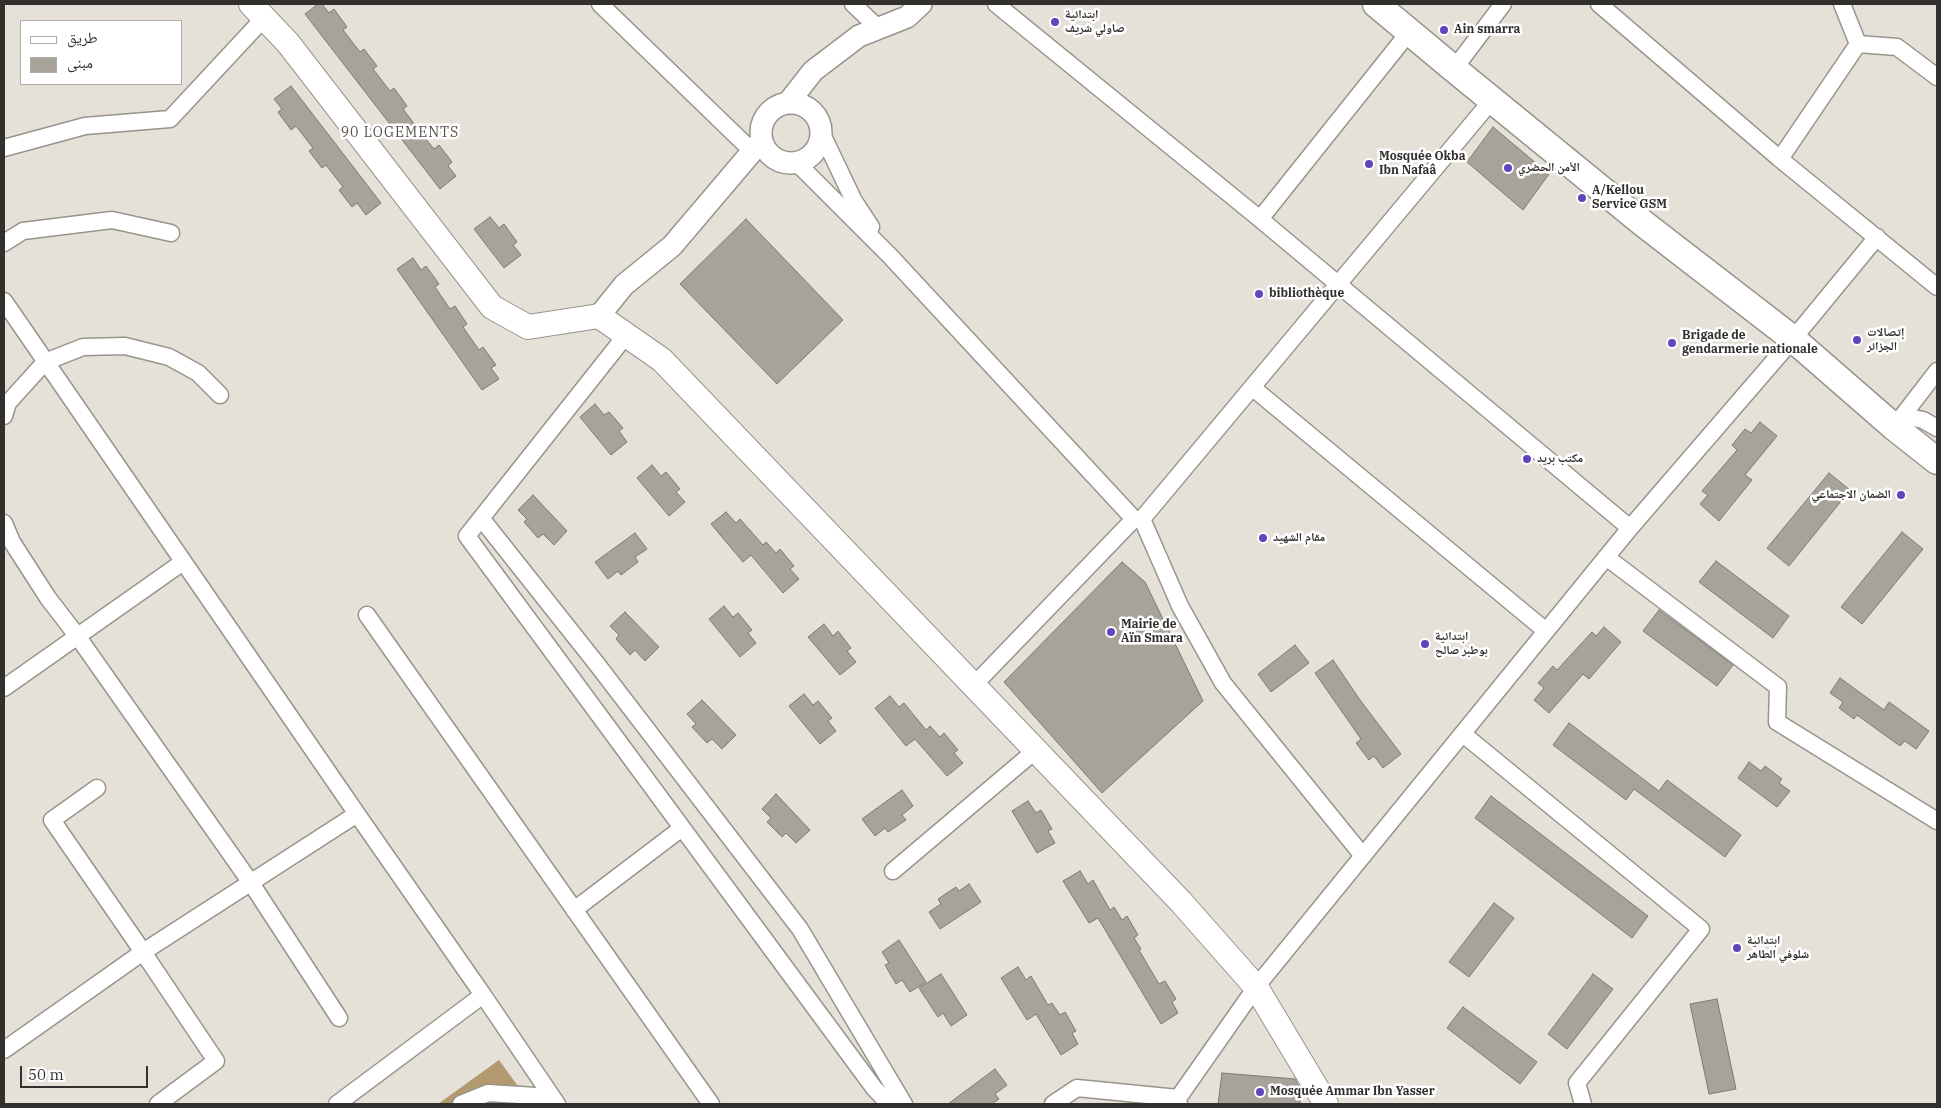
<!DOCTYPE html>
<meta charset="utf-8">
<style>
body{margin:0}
#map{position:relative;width:1941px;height:1108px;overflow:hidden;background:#e6e1d8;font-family:"IBM Plex Serif","Noto Naskh Arabic",serif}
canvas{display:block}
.frame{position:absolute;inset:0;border:5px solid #32302c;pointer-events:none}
.legend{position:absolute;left:20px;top:20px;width:162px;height:65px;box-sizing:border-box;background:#fff;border:1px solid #adacab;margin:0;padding:6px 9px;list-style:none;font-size:15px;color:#32302c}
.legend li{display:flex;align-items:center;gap:10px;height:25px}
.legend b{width:25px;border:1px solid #adacab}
.scale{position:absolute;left:20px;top:1066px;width:128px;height:22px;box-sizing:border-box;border:2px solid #32302c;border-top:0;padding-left:6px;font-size:15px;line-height:18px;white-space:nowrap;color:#32302c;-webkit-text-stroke:4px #fff;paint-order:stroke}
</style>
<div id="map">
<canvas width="1941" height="1108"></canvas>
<div class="frame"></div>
<ul class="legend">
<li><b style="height:6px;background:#fff"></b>طريق</li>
<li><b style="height:14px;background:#a7a29a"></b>مبنى</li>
</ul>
<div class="scale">50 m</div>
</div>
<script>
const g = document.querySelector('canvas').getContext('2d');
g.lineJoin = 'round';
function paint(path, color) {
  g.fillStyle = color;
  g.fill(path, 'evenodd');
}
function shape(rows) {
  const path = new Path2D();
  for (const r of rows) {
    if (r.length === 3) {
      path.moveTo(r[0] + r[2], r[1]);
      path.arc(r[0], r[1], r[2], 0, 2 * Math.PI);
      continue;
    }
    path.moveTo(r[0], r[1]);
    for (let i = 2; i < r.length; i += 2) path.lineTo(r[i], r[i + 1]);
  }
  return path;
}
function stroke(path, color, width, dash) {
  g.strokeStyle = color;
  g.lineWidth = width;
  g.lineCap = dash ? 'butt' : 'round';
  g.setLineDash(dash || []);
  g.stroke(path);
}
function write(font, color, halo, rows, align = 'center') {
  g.font = font + ' "IBM Plex Serif","Noto Naskh Arabic",serif';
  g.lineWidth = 5;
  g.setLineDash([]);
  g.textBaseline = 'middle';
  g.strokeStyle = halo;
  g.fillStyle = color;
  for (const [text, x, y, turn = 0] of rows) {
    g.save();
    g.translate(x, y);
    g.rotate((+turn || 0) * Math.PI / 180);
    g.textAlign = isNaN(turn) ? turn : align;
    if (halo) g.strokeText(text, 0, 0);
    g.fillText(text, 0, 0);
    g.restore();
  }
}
const forest = shape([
 [499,1060,531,1104,438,1104]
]);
const building = shape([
 [318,4,322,4,329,13,334,9,347,27,343,30,360,52,364,49,377,66,373,69,390,91,394,88,407,106,403,109,425,138,434,149,439,145,452,162,448,166,456,176,440,189,305,14,318,4],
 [291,86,381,203,366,215,357,203,352,207,339,190,343,187,326,165,322,168,309,151,313,148,296,126,291,130,278,112,282,109,274,99,291,86],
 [1493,127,1549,174,1523,210,1467,162,1493,127],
 [490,217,499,228,504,224,517,242,513,245,521,255,504,268,474,229,490,217],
 [746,219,843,320,777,384,680,284,746,219],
 [413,258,421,270,426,266,439,284,435,287,450,309,455,306,467,324,463,327,479,350,483,347,496,365,491,368,499,379,482,390,397,269,413,258],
 [595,404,604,415,609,412,623,428,619,431,627,442,611,455,580,417,595,404],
 [1760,422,1777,436,1745,475,1752,480,1719,521,1700,504,1708,495,1702,491,1737,450,1732,445,1745,429,1751,433,1760,422],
 [652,465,661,476,666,472,680,489,676,492,685,502,669,516,637,478,652,465],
 [1829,473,1850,490,1789,566,1767,548,1829,473],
 [533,495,567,531,554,545,543,534,538,538,524,522,527,519,518,510,533,495],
 [726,512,736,523,740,519,763,545,766,542,776,553,780,549,794,566,790,569,799,579,783,593,751,555,743,562,711,524,726,512],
 [1902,532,1923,549,1862,624,1841,607,1902,532],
 [635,533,647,549,635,557,638,562,621,575,618,571,608,579,595,562,635,533],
 [1716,561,1789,616,1773,638,1699,582,1716,561],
 [1122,562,1145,582,1203,701,1102,793,1004,682,1122,562],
 [724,606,733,617,738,613,752,630,748,633,756,643,740,657,709,619,724,606],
 [1659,610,1733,665,1717,686,1643,631,1659,610],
 [625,612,659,647,645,661,635,650,630,655,616,639,619,635,610,626,625,612],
 [824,624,833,636,838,631,851,648,847,651,856,662,840,675,808,637,824,624],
 [1604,627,1621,642,1589,679,1583,674,1549,713,1534,700,1544,688,1538,683,1553,666,1557,670,1592,632,1596,636,1604,627],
 [1295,645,1309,663,1271,692,1258,674,1295,645],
 [1333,660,1360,700,1401,754,1383,768,1374,756,1369,760,1356,743,1361,739,1315,673,1333,660],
 [1840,678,1884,710,1889,702,1929,731,1916,749,1905,741,1900,746,1857,715,1854,719,1839,708,1843,702,1830,693,1840,678],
 [804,694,813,705,818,701,832,718,828,721,836,731,820,744,789,706,804,694],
 [890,696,899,707,904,703,926,730,930,726,940,737,944,733,958,750,954,753,963,763,947,776,915,739,906,746,875,708,890,696],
 [702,700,736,735,722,749,712,739,707,743,692,727,696,724,687,714,702,700],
 [1569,723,1659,791,1667,780,1741,835,1725,857,1634,789,1626,800,1553,745,1569,723],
 [1749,762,1761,771,1765,766,1782,779,1779,783,1790,791,1777,807,1738,778,1749,762],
 [902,790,913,806,902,815,906,820,888,832,885,828,875,836,862,819,902,790],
 [776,794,810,830,796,843,786,833,782,837,767,822,771,818,762,809,776,794],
 [1491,796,1648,916,1632,938,1475,818,1491,796],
 [1028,801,1036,813,1041,810,1052,829,1048,831,1055,843,1037,853,1012,811,1028,801],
 [1080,871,1088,884,1093,880,1110,910,1114,907,1122,920,1127,916,1138,935,1134,938,1141,949,1139,950,1159,984,1165,981,1176,999,1172,1002,1178,1013,1161,1024,1098,918,1089,923,1063,881,1080,871],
 [969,884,981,902,940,929,929,912,941,904,938,899,956,887,959,891,969,884],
 [1494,903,1514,918,1469,977,1449,962,1494,903],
 [899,940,926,982,910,992,902,980,896,984,885,965,889,963,882,952,899,940],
 [1018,967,1026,980,1031,976,1048,1005,1052,1003,1060,1015,1065,1012,1076,1031,1072,1033,1078,1044,1061,1055,1036,1014,1027,1020,1001,978,1018,967],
 [941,974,967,1015,951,1026,943,1013,938,1017,919,988,941,974],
 [1593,974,1613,989,1567,1049,1548,1034,1593,974],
 [1717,999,1736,1089,1709,1094,1690,1004,1717,999],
 [1463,1007,1537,1062,1520,1084,1447,1028,1463,1007],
 [995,1069,1007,1085,995,1094,999,1099,992,1104,948,1104,995,1069],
 [1222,1073,1295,1079,1301,1090,1300,1104,1218,1104,1222,1073]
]);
const minor = shape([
 [600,4,752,151],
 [853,4,878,28],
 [996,4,1260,219,1630,528],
 [1599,4,1780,159,1937,287],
 [1858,44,1897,47,1937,77],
 [1454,69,1503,4],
 [822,134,854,201,871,227],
 [4,148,85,126,170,119,264,18],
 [1780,159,1858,44,1842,4],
 [797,163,890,256,1134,519],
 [1260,219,1410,31],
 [4,243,23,231,112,220,171,233],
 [4,301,357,814],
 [627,334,467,536,874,1088,889,1104],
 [1253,388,1546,631],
 [4,416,8,403,45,362,83,347,125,346,169,357,198,373,220,395],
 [1903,416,1923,420,1937,428],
 [1894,427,1937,371],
 [481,518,596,663,800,929,904,1104],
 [1142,519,1180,606,1223,683,1363,856],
 [4,523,12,542,48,598,78,637,251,883,339,1018],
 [1606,557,1778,687,1777,722,1937,821],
 [367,615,711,1104],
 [974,685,1134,519,1142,519,1492,100],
 [4,688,183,562],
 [1463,734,1701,929,1577,1083,1583,1104],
 [97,788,52,820,143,952,357,814,483,995,337,1104],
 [893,871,1036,750],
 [574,910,682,828],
 [483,995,557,1104],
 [4,1050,143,952,216,1061,158,1104],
 [461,1104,488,1093,552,1097],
 [1053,1104,1077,1088,1178,1098,1179,1104],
 [1174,1104,1256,987,1630,528,1793,339,1877,237]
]);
const tertiary = shape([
 [791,133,30],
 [788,103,813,71,859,36,907,17,921,4],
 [599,316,624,285,672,246,762,140]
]);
const secondary = shape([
 [251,4,288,43,492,307,528,327,599,316,662,360,1181,902,1256,987,1326,1104]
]);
const primary = shape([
 [1376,4,1454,69,1644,224,1793,339,1894,427,1937,461]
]);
const markers = [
 [1055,22,5,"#6244bd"],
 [1444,30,5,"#6244bd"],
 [1369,164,5,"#6244bd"],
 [1508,168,5,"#6244bd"],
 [1582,198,5,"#6244bd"],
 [1259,294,5,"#6244bd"],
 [1857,340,5,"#6244bd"],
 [1672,343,5,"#6244bd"],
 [1527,459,5,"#6244bd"],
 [1901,495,5,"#6244bd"],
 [1263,538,5,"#6244bd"],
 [1111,632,5,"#6244bd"],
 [1425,644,5,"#6244bd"],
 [1737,948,5,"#6244bd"],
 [1260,1092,5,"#6244bd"]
];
const poiNames = [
 ["ابتدائية",1065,15],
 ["صاولي شريف",1065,29],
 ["Ain smarra",1454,30],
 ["Mosquée Okba",1379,157],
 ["Ibn Nafaâ",1379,171],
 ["الأمن الحضري",1518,168],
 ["A/Kellou",1592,191],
 ["Service GSM",1592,205],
 ["bibliothèque",1269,294],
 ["إتصالات",1867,333],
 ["الجزائر",1867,347],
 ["Brigade de",1682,336],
 ["gendarmerie nationale",1682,350],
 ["مكتب بريد",1537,459],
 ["الضمان الاجتماعي",1891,495,"right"],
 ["مقام الشهيد",1273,538],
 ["Mairie de",1121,625],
 ["Aïn Smara",1121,639],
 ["ابتدائية",1435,637],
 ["بوطبر صالح",1435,651],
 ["ابتدائية",1747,941],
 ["شلوفي الطاهر",1747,955],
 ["Mosquée Ammar Ibn Yasser",1270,1092]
];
const neighbourhoodNames = [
 ["90 LOGEMENTS",400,133]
];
paint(forest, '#b2996f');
paint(building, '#a7a29a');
stroke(building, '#7e7971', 1);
stroke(minor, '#98948c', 19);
stroke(tertiary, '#98948c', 24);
stroke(secondary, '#98948c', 26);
stroke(primary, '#98948c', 29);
stroke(minor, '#fff', 16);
stroke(tertiary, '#fff', 21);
stroke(secondary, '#fff', 24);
stroke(primary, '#fff', 26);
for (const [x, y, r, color] of markers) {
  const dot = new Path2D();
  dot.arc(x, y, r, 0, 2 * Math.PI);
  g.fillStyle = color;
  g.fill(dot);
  stroke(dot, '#fff', 2);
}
write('bold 12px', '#32302c', '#fff', poiNames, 'left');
g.letterSpacing = '1px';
write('14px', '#58534c', '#fff', neighbourhoodNames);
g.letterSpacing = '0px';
</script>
